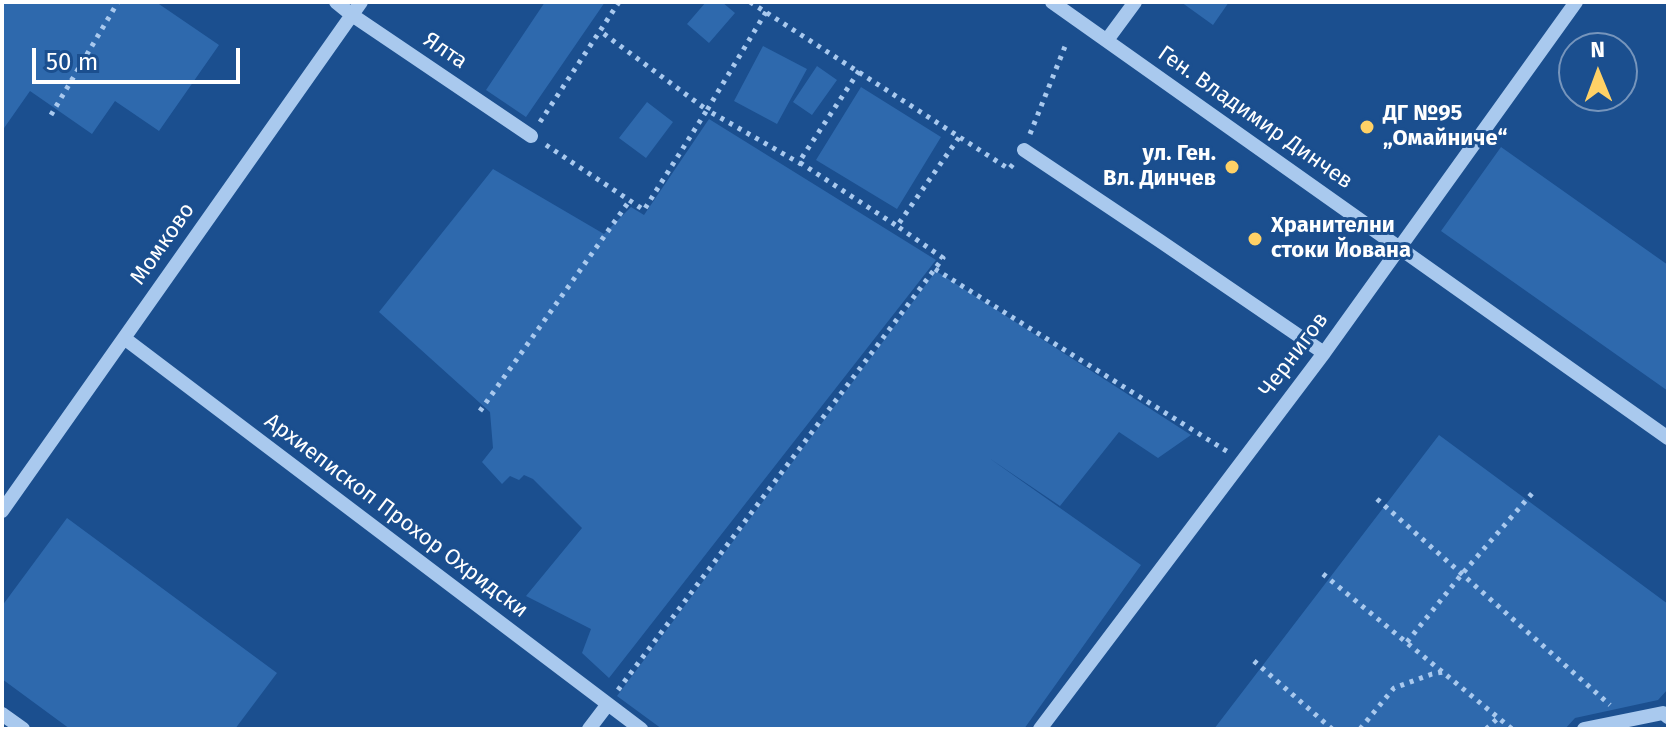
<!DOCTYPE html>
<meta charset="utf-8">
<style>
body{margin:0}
#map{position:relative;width:1670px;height:731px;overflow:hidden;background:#1b4f8f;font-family:"Fira Sans",sans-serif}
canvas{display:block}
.frame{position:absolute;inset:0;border:4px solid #fff;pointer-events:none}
.north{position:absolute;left:1558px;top:32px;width:80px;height:80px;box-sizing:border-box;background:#1b4f8f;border:2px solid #7695bc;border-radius:50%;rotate:359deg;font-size:22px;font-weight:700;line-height:32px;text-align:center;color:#fff}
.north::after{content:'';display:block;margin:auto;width:28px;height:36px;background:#ffd166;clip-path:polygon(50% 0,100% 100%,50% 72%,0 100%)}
.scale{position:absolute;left:32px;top:48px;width:208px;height:36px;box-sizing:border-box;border:4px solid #fff;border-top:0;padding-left:10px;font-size:24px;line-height:28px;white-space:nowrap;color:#fff;-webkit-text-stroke:6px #1b4f8f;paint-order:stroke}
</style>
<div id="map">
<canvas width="1670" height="731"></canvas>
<div class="frame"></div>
<div class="north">N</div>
<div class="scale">50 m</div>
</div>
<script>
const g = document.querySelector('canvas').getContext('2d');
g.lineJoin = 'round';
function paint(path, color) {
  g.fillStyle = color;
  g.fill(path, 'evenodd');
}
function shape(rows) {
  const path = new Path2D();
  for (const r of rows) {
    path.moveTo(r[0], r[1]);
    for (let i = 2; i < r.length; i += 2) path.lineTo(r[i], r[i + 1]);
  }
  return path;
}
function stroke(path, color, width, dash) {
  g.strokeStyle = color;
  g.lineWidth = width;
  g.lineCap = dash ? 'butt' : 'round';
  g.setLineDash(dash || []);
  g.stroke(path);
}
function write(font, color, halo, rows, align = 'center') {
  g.font = font + ' "Fira Sans",sans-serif';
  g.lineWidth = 6;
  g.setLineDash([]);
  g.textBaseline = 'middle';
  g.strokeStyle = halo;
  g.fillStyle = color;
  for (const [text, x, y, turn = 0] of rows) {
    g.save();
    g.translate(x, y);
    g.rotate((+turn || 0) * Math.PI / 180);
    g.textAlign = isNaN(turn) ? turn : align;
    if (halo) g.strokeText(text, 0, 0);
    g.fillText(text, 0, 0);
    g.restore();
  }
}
const green = shape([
 [2,2,156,2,219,45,159,131,115,101,92,134,30,91,2,131],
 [545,2,605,2,526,117,486,90],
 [706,2,722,2,735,13,709,43,687,24],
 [1181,2,1229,2,1213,25],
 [763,46,807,69,777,124,734,101],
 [817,66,837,80,812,115,793,102],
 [861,87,941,137,897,209,816,160],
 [647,102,673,122,646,158,619,138],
 [709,119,936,260,609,678,582,653,591,629,526,596,582,528,533,479,524,475,519,480,510,476,502,484,482,462,493,448,490,412,379,312,493,169,604,234,631,207,644,215],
 [1501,147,1668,265,1668,391,1441,231],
 [936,271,1191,435,1158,458,1119,432,1060,506,989,458,1141,565,1024,729,662,729,617,696],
 [1439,435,1668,604,1668,689,1658,700,1575,718,1565,729,1214,729],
 [67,518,277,673,235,729,70,729,2,679,2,606]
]);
const path = shape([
 [750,2,1009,169,1014,163],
 [766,12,707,110,801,164],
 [859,71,799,162,897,226,960,136],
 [51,115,118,2],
 [540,122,619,2],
 [1030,134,1066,44],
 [546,145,644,210,707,110,600,31],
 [935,269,1228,452],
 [480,411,630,200],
 [1377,499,1610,705],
 [1323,574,1512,729],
 [1407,642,1462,574,1535,490],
 [1254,661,1332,729],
 [618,690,943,258,897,226],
 [1360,729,1394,688,1432,674,1443,672],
 [1486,729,1498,718]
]);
const minor = shape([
 [336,2,352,15,531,136],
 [1052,2,1668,438],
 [1107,40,1135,2],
 [1024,150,1160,241,1324,353],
 [124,338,641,729],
 [2,511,361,2],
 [2,714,23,729],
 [589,729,608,704],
 [1040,729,1324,353,1576,2],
 [1584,729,1663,713,1668,717]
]);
const markers = [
 [1367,127,8,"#ffd166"],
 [1232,167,8,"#ffd166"],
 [1255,239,8,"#ffd166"]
];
const streetNames = [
 ["Ялта",445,51,34],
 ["Ген. Владимир Динчев",1255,118,35],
 ["Момково",163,244,-55],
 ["Чернигов",1294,355,-53],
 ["Архиепископ Прохор Охридски",396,516,37]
];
const poiNames = [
 ["ДГ №95",1383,114],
 ["„Омайниче“",1383,139],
 ["ул. Ген.",1216,154,"right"],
 ["Вл. Динчев",1216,179,"right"],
 ["Хранителни",1271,226],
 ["стоки Йована",1271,251]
];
paint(green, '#2e69ad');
stroke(path, '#a9c9ee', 5, [4, 6]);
stroke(minor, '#a9c9ee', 14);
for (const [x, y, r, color] of markers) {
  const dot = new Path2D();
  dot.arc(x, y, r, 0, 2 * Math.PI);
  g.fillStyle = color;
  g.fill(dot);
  stroke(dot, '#1b4f8f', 3);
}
write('22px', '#fff', '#1b4f8f', streetNames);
write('bold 22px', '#fff', '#1b4f8f', poiNames, 'left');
</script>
